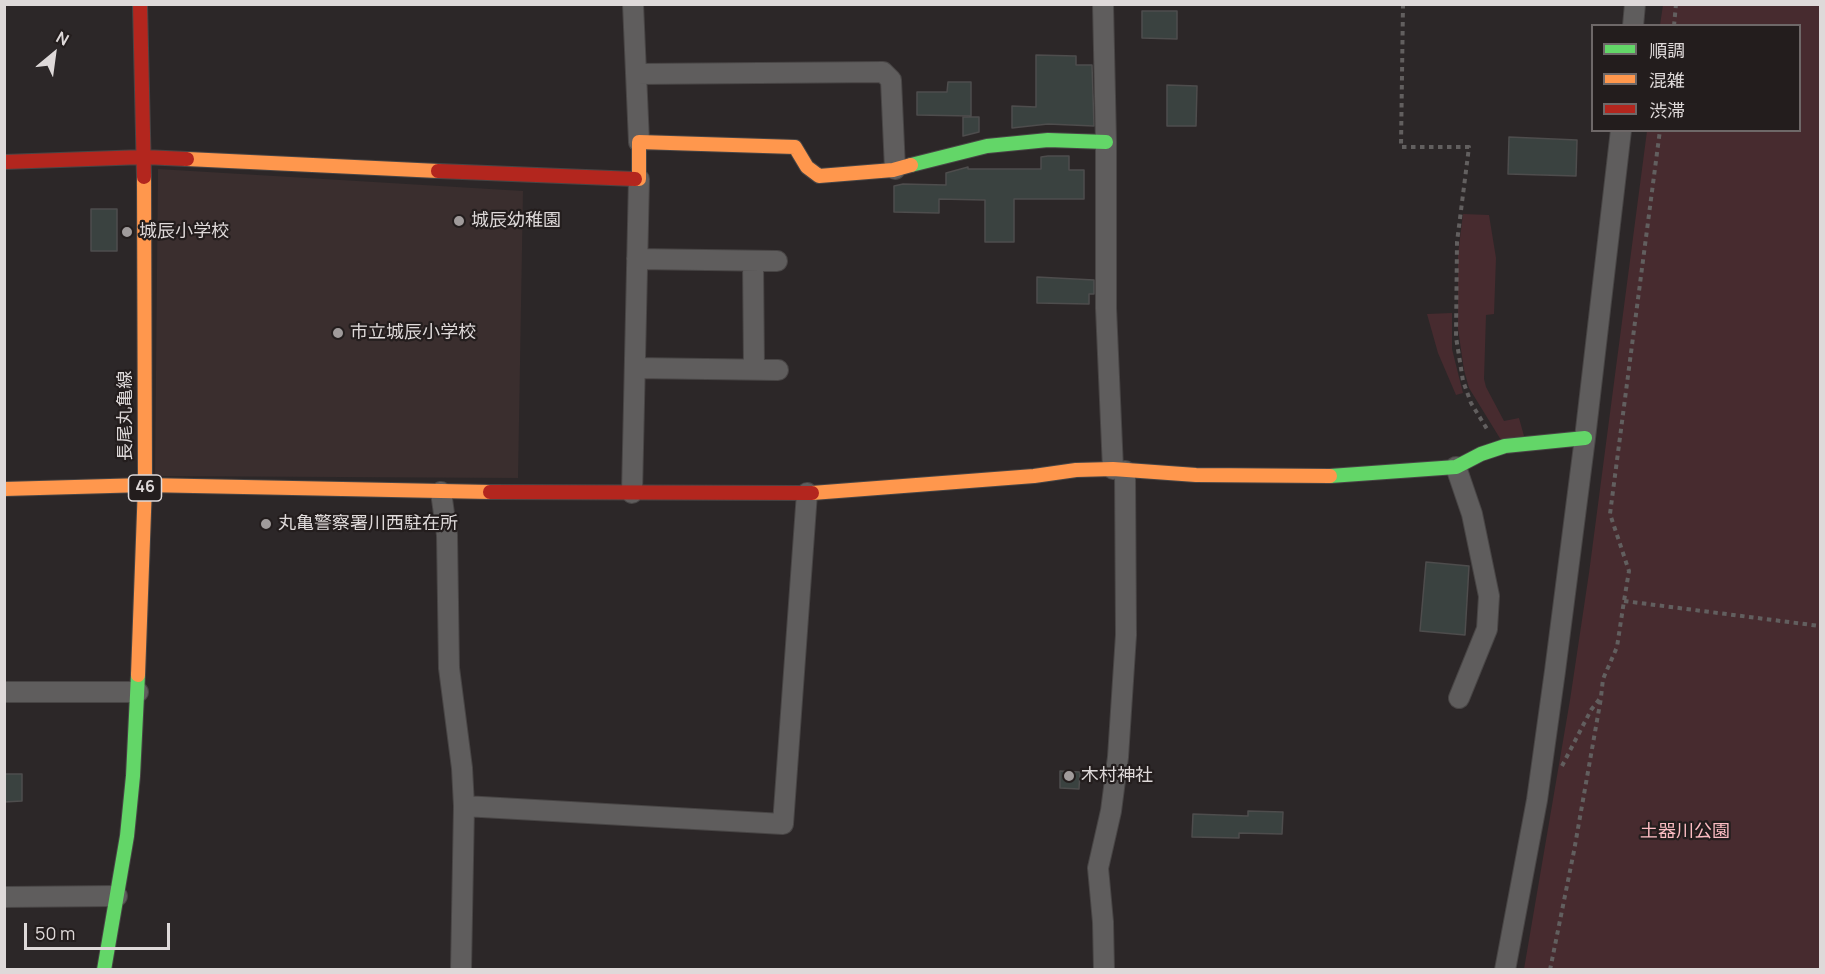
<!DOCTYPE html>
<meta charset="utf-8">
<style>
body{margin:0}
#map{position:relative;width:1825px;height:974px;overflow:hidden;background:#2c2728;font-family:Manrope,"Noto Sans JP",sans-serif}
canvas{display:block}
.frame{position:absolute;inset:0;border:6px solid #ded9d9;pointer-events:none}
.legend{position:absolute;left:1591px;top:24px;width:210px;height:108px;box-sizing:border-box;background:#231d1d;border:2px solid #6e6868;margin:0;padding:8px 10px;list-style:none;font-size:18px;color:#ded9d9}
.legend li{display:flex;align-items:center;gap:12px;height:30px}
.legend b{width:30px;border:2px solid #6e6868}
.north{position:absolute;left:24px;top:24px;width:60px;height:60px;-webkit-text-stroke:4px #231d1d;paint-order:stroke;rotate:29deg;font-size:16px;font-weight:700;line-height:24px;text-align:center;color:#ded9d9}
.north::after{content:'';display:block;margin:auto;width:21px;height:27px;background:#ded9d9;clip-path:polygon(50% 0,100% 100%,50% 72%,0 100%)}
.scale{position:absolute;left:24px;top:923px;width:146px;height:27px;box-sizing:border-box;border:3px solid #ded9d9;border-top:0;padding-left:8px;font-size:18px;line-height:21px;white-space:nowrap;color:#ded9d9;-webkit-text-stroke:4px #231d1d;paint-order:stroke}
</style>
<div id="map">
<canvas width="1825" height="974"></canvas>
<div class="frame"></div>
<ul class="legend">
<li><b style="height:8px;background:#63d668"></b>順調</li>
<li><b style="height:8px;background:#ff974d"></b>混雑</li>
<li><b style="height:8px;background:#b3261e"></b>渋滞</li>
</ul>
<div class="north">N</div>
<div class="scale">50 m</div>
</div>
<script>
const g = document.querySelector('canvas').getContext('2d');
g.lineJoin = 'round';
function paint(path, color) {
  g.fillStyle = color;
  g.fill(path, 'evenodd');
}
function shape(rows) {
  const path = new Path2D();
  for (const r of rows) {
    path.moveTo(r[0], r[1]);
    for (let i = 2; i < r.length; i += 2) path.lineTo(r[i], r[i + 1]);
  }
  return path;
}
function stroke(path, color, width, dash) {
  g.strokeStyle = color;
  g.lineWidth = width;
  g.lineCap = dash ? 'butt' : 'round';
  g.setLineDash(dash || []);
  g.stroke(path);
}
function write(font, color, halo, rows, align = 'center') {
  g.font = font + ' Manrope,"Noto Sans JP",sans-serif';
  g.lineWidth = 4.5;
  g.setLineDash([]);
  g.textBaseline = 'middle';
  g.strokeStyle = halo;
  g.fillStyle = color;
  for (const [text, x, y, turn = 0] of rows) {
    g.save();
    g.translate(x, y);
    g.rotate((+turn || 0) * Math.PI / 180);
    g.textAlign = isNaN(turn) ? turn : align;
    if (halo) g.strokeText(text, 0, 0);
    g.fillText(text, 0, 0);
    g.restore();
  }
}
const built = shape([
 [158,169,523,191,518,478,155,476]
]);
const green = shape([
 [1663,5,1820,5,1820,969,1524,969,1570,700,1589,573,1647,131,1800,130,1800,26,1660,25],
 [1463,214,1489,215,1496,258,1494,314,1486,315,1484,379,1486,387,1504,421,1519,418,1524,436,1501,440,1469,388,1464,370,1458,329,1458,254],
 [1452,313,1452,349,1463,393,1456,395,1438,353,1427,314]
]);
const building = shape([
 [1142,11,1177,11,1177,39,1142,38,1142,11],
 [1036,55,1076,56,1076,65,1092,65,1094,126,1048,124,1012,128,1012,106,1036,107,1036,55],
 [948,82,971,82,971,116,917,115,917,92,947,92,948,82],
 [1167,85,1197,86,1196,126,1167,126,1167,85],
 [963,117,979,117,979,132,963,136,963,117],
 [1509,137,1577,140,1576,176,1508,174,1509,137],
 [1048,156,1069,156,1069,170,1084,170,1084,199,1014,199,1014,242,985,242,985,200,939,199,939,213,894,212,894,186,903,184,946,185,946,173,968,167,968,169,1041,169,1041,157,1048,156],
 [91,209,117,209,117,251,91,251,91,209],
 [1037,277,1094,280,1094,294,1089,294,1089,304,1037,303,1037,277],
 [1426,562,1469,566,1465,635,1420,631,1426,562],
 [1060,771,1080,772,1079,789,1060,788,1060,771],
 [4,774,22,774,22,801,4,802,4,774],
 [1248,811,1283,812,1282,834,1239,833,1239,838,1192,837,1193,814,1248,816,1248,811]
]);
const path = shape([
 [1403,4,1401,147,1469,147,1457,242,1456,337,1463,381,1471,403,1487,429],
 [1674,26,1676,4],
 [1624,601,1820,626],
 [1562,766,1591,710,1601,697,1603,679,1617,647,1624,601,1629,571,1610,514,1660,130],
 [1550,970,1574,851,1601,698]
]);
const street = shape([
 [633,4,639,142],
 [1103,4,1106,142,1106,308,1113,469],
 [1633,26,1635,4],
 [636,74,883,72,891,80,895,169],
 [637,259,777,261],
 [753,261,754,369],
 [635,368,778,370],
 [1456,467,1472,514,1489,596,1487,629,1459,698],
 [441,492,447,535,449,668,462,768,464,806,461,970],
 [632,493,639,179],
 [4,692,138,692],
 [464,806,783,824,807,493],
 [4,897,117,896],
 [1104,970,1103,922,1098,868,1111,811,1118,757,1126,635,1125,471],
 [1505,970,1537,800,1555,671,1585,438,1621,130]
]);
const fast = shape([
 [911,165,987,146,1048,140,1106,142],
 [1330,476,1456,467,1481,454,1505,446,1585,438],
 [104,970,127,836,133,776,138,675]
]);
const slow = shape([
 [187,159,438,171],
 [635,179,639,179,639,142,795,147,807,167,819,176,893,170,911,165],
 [4,489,145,485,490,492],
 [812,493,1034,476,1076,470,1113,469,1196,475,1330,476],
 [138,675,145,485,144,177]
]);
const jam = shape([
 [140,4,144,177],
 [4,162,144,157,187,159],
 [438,171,635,179],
 [490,492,812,493]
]);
const markers = [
 [459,221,6,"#a09b9b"],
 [127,232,6,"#a09b9b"],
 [338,333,6,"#a09b9b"],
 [266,524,6,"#a09b9b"],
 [1069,776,6,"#a09b9b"]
];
const shields = [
 [145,488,33]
];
const shieldNames = [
 ["46",145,488]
];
const poiNames = [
 ["城辰幼稚園",471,221],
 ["城辰小学校",139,232],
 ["市立城辰小学校",350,333],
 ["丸亀警察署川西駐在所",278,524],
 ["木村神社",1081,776]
];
const streetNames = [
 ["長尾丸亀線",126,416,-90]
];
const parkNames = [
 ["土器川公園",1685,832]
];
paint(built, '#3a2e2e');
paint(green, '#472b2f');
paint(building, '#3a4240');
stroke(building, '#4e4d4d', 1.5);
stroke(street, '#484545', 22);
stroke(fast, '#484545', 16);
stroke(slow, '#484545', 16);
stroke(jam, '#484545', 16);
stroke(path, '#625f5f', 4, [4.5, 4.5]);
stroke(street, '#5f5d5d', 20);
stroke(fast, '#63d668', 14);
stroke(slow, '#ff974d', 14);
stroke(jam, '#b3261e', 14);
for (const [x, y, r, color] of markers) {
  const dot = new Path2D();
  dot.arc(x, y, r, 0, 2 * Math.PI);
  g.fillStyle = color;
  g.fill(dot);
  stroke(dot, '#231d1d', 2);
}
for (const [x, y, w] of shields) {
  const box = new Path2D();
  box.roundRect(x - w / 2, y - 13, w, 26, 4.5);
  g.fillStyle = '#231d1d';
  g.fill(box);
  stroke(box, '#ded9d9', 1.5);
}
write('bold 16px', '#ded9d9', null, shieldNames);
write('18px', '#ded9d9', '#231d1d', poiNames, 'left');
write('18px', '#ded9d9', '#231d1d', streetNames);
write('18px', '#fbbcc2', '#231d1d', parkNames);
</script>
